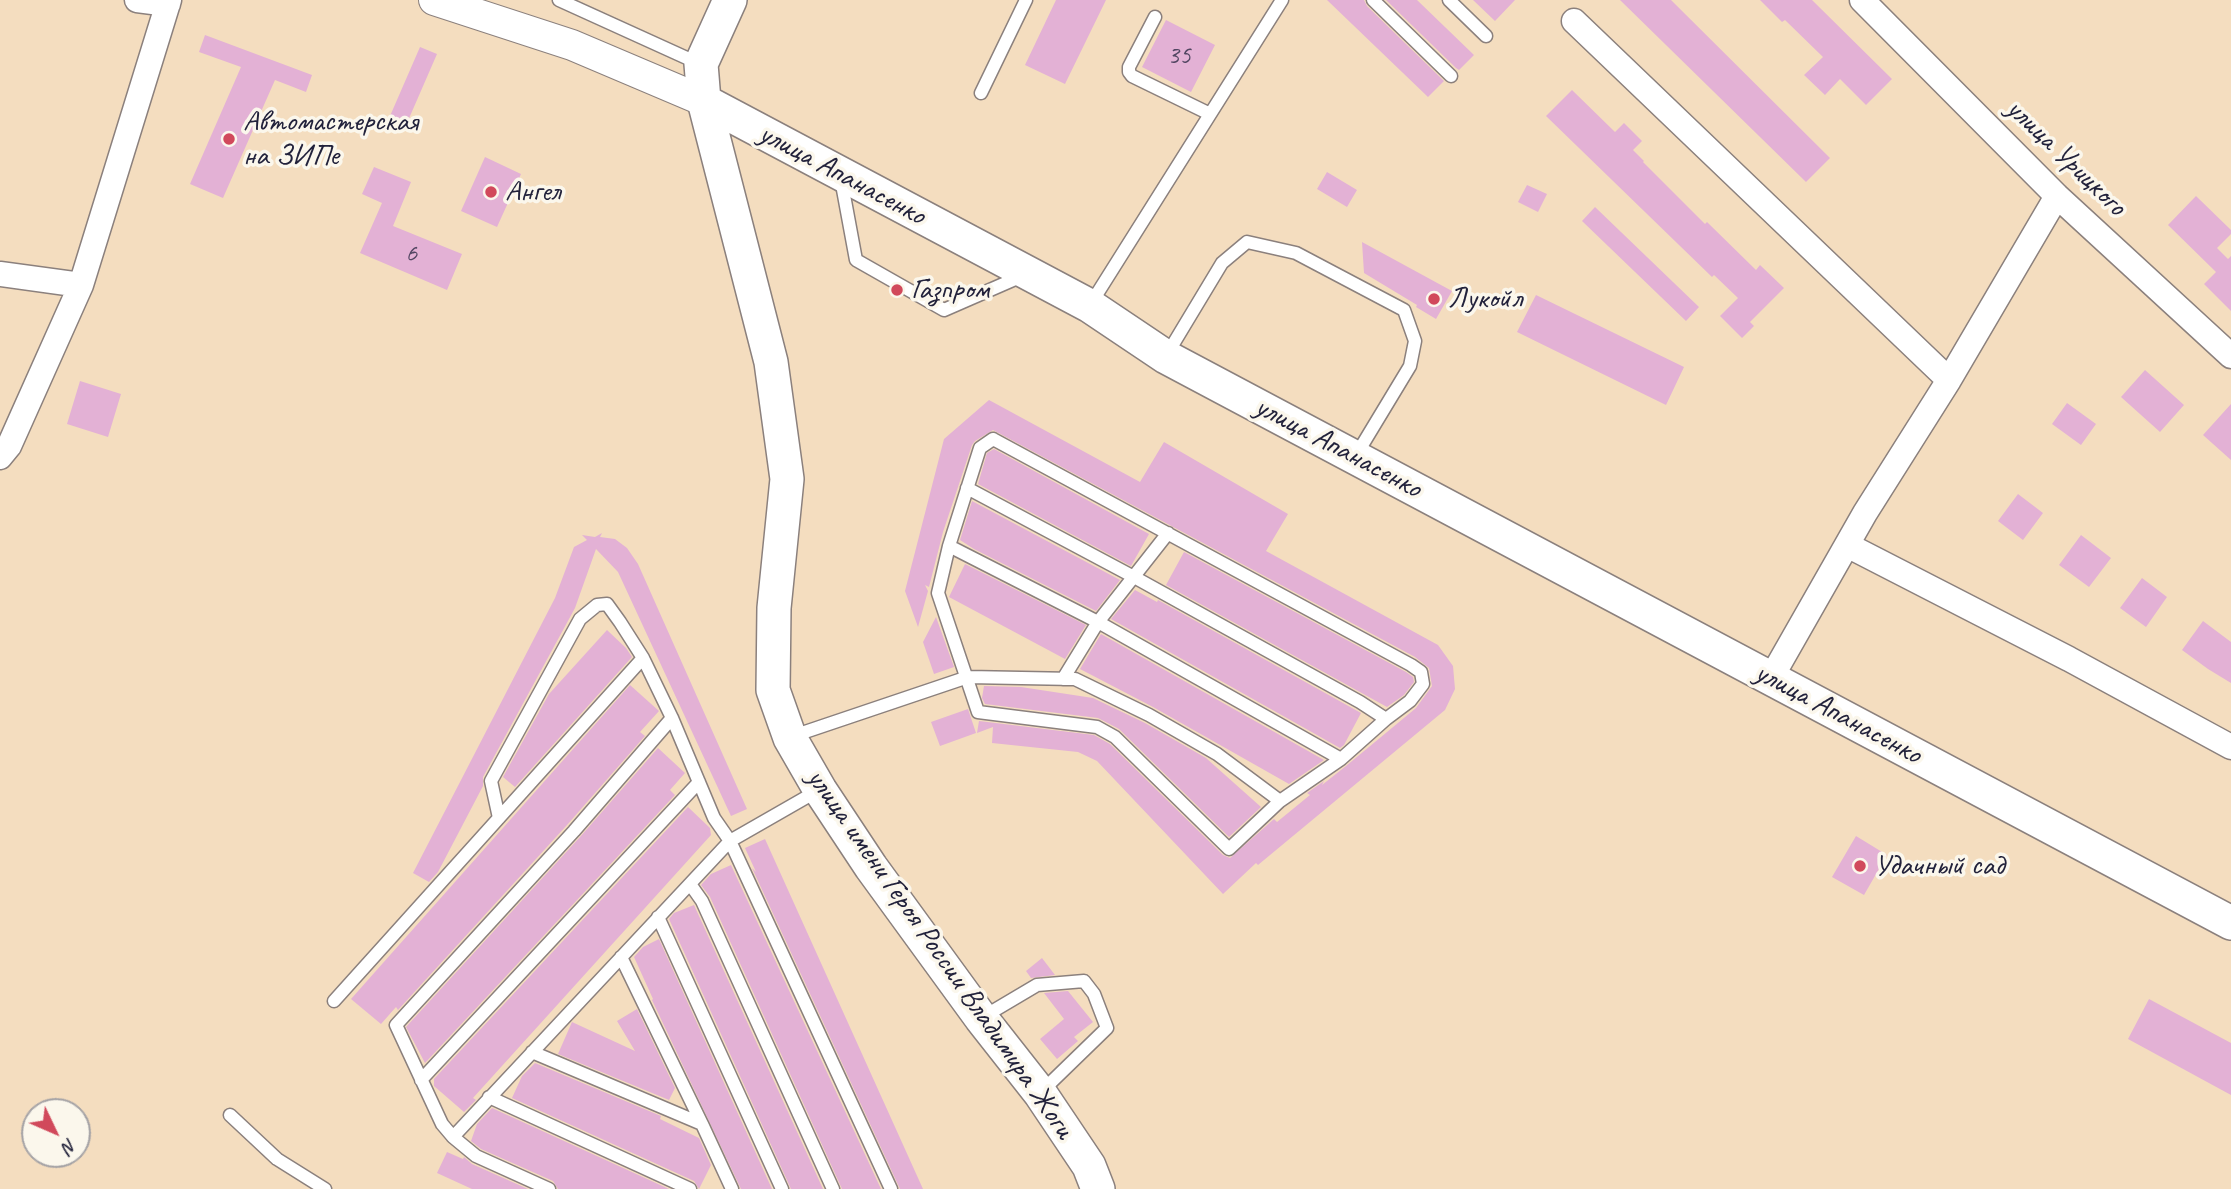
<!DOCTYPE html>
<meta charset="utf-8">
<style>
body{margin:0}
#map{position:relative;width:2231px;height:1189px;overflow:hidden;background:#f4ddbf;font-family:Caveat,sans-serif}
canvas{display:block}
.north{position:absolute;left:21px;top:1098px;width:70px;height:70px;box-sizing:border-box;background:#fbf7ec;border:2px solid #a4a2a5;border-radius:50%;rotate:134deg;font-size:19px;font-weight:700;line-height:28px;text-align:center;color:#22223b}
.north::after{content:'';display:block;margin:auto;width:24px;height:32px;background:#d1495b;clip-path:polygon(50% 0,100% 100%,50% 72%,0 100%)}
</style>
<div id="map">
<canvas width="2231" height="1189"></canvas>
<div class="north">N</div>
</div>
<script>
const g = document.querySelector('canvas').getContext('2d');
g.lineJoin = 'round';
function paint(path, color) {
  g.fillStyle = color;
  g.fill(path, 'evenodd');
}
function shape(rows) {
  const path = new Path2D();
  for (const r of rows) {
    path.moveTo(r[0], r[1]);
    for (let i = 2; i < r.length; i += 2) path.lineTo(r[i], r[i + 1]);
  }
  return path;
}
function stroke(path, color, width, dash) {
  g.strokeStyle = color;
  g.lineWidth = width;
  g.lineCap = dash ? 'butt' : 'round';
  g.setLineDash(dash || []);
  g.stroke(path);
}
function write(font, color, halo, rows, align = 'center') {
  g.font = font + ' Caveat,sans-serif';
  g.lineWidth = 7;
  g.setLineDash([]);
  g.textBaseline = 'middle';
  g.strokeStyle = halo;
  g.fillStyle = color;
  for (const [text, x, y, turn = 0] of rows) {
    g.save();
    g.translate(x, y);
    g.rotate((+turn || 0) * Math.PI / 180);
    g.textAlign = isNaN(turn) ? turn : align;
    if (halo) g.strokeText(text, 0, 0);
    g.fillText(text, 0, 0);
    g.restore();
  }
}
const building = shape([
 [1056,0,1106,0,1065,84,1025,65],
 [1327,0,1364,0,1367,6,1444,81,1428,97],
 [1386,0,1417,0,1474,55,1459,70,1456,68],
 [1473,0,1515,0,1495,21],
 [1620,0,1671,0,1830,158,1806,182],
 [1760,0,1812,0,1892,79,1866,105,1840,79,1825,95,1804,75,1823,57,1785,20,1782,22],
 [1166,20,1215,45,1191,92,1142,67],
 [205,35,312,75,306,92,275,80,223,198,190,184,241,67,199,52],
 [420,47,437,54,407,123,390,116],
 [1572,90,1615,132,1624,123,1642,141,1633,150,1644,161,1643,162,1705,224,1707,222,1756,270,1760,265,1784,288,1750,322,1754,326,1742,338,1720,316,1738,298,1714,275,1712,277,1546,116],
 [485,157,521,174,497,227,461,211],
 [374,167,411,182,393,226,462,254,447,290,360,253,382,203,362,194],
 [1327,172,1357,190,1347,207,1317,189],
 [1527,185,1547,194,1538,212,1518,202],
 [2196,196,2231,230,2231,234,2217,248,2228,259,2231,256,2231,311,2204,284,2216,272,2168,225],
 [1595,207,1699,307,1686,321,1582,221],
 [1362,242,1452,291,1436,319,1416,307,1417,305,1364,273],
 [1536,295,1684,367,1666,405,1517,332],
 [2145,370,2184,405,2160,432,2121,397],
 [80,381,121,394,108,437,67,424],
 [989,400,1140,482,1164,442,1288,514,1266,551,1438,645,1453,666,1455,689,1445,710,1258,865,1256,863,1223,894,1097,761,1078,752,992,743,993,727,977,733,979,721,1094,735,1110,744,1223,855,1230,858,1274,819,1277,822,1310,795,1307,793,1324,781,1322,785,1346,766,1416,708,1432,686,1429,668,1415,657,993,430,975,441,972,445,943,532,929,587,925,585,928,591,918,627,905,591,944,439],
 [2067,403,2096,424,2081,445,2052,424],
 [2231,404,2231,460,2203,435],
 [994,449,1149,534,1131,566,978,484,987,453],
 [2018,494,2043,513,2023,540,1998,521],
 [972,501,1120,580,1096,611,974,549,960,540],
 [602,533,600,537,615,539,627,548,638,564,747,809,731,816,618,572,596,549,575,608,483,777,483,786,438,872,429,882,413,873,555,598,574,547,587,540,582,535,595,537],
 [2081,535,2111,558,2089,587,2059,565],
 [1184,552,1406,672,1413,677,1414,682,1404,695,1387,707,1166,585],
 [965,564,1086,625,1065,659,949,597],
 [2142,578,2167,597,2146,627,2120,608],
 [1135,590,1157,602,1158,600,1361,713,1344,745,1340,748,1111,619],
 [936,617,954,667,934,674,923,642],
 [2203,621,2231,642,2231,683,2208,669,2182,650],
 [607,630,626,648,632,657,515,787,503,777,549,694],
 [1101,634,1324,760,1289,784,1153,707,1080,669],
 [630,685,659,711,640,732,645,736,567,825,398,1010,396,1007,381,1024,351,999],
 [984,686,1021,687,1093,698,1145,723,1206,758,1261,807,1229,837,1119,729,1098,718,985,704,982,698],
 [968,709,976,733,940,746,931,722],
 [658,748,685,773,670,790,675,795,425,1063,406,1027,580,837],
 [688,807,710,828,711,835,473,1098,476,1100,464,1112,434,1086,434,1079],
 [1856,836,1887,855,1864,895,1832,877],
 [765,839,923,1189,900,1189,752,868,756,872,745,848],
 [731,865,881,1189,842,1189,710,897,701,885,711,874],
 [694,905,823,1189,791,1189,669,919,674,913],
 [659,939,772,1189,741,1189,652,1000,653,999,634,957,643,947],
 [1042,958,1055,975,1031,978,1026,971],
 [1068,991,1093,1022,1074,1037,1078,1041,1057,1059,1040,1039,1064,1019,1044,993],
 [2149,999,2231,1043,2231,1095,2128,1039],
 [637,1009,675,1088,669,1100,558,1054,572,1022,635,1051,617,1021],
 [535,1063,661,1116,660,1119,699,1138,711,1165,699,1189,694,1181,512,1098,522,1076],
 [492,1108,669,1189,558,1189,553,1181,481,1149,471,1141,477,1124],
 [447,1152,463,1159,464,1157,472,1164,528,1189,472,1189,437,1173]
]);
const service = shape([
 [559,0,700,64],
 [1373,0,1451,76],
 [1449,0,1486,36],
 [1155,17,1129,67,1129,72,1132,76,1210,114],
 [981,93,1026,0],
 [841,179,856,260,944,310,1022,276],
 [1090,305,1282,0],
 [1166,356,1222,263,1247,242,1296,253,1404,310,1415,341,1410,366,1355,457],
 [993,439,1411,665,1421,672,1423,684,1410,701,1386,719,1341,759,1280,801,1229,849,1115,737,1097,727,978,712,938,593,949,546,980,448,993,439],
 [967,488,1134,577,1360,702,1386,719],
 [949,546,1098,622,1341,759],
 [1063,679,1098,622,1168,533],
 [672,718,574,831,396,1025,442,1124,453,1137,730,841,819,790],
 [790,737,968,677,1075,679,1149,715,1217,754,1280,801],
 [499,818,491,781,580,619,597,605,607,604,620,622,643,658,672,718,714,818,730,841,891,1189],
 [690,884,702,901,833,1189],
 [658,917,782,1189],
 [621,957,702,1124],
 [334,1001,643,658],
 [983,1017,1037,985,1084,981,1094,994,1107,1028,1040,1093],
 [532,1052,702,1124,732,1189],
 [421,1080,699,782],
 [489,1097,690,1189],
 [230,1115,277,1159,325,1189],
 [453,1137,476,1156,549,1189]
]);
const minor = shape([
 [137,0,168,4],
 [1862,0,2057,196,2231,356],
 [1574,21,1949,380],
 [0,274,81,285],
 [0,457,9,446,81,285,169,0],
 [1847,545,2069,659,2231,747],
 [1771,678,1865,513,1949,380,2057,196]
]);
const tertiary = shape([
 [434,0,572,45,704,101]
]);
const secondary = shape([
 [730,0,701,64,704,101,771,362,787,479,774,608,773,690,790,738,820,790,871,867,981,1018,1040,1093,1089,1166,1098,1189],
 [704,101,1090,306,1166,357,2231,923]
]);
const markers = [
 [229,139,7,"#d1495b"],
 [491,192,7,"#d1495b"],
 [897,290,7,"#d1495b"],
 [1434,299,7,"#d1495b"],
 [1860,866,7,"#d1495b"]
];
const numberNames = [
 ["35",1179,56],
 ["6",411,254]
];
const poiNames = [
 ["Автомастерская",243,122],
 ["на ЗИПе",243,156],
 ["Ангел",505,192],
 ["Газпром",911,290],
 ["Лукойл",1448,299],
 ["Удачный сад",1874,866]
];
const streetNames = [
 ["улица Урицкого",2066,158,44],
 ["улица Апанасенко",842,175,28],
 ["улица Апанасенко",1338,448,28],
 ["улица Апанасенко",1838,714,28],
 ["улица имени Героя России Владимира Жоги",940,954,55]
];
paint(building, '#e3b1d5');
stroke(service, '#8b807d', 15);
stroke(minor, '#8b807d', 27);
stroke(tertiary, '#8b807d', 32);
stroke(secondary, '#8b807d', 36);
stroke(service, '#fff', 12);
stroke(minor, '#fff', 24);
stroke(tertiary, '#fff', 30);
stroke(secondary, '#fff', 33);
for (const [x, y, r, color] of markers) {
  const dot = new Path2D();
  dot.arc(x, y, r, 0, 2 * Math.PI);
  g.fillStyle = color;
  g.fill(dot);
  stroke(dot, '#fbf7ec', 2.5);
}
write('26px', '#524662', null, numberNames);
write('30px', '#22223b', '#fbf7ec', poiNames, 'left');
write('30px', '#22223b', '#fbf7ec', streetNames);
</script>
